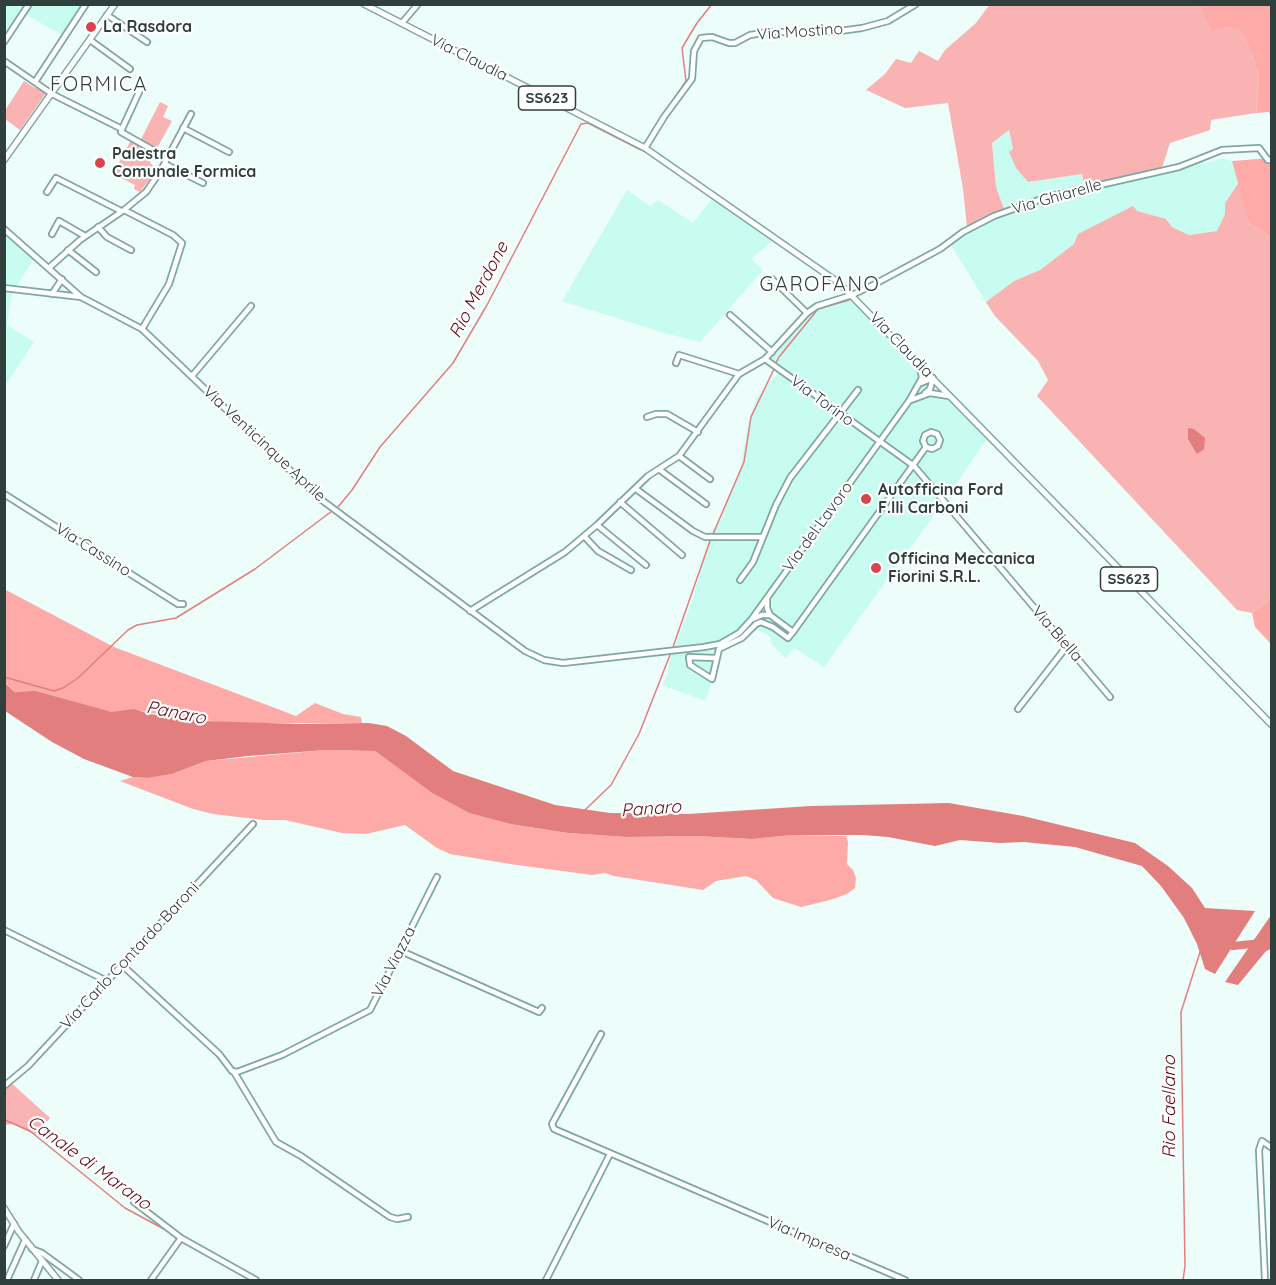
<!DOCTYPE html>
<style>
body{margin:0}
#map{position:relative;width:1276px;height:1285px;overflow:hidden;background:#edfefa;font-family:Quicksand,sans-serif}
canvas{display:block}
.frame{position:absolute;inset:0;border:6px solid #2f403c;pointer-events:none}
</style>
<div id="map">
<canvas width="1276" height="1285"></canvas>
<div class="frame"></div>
</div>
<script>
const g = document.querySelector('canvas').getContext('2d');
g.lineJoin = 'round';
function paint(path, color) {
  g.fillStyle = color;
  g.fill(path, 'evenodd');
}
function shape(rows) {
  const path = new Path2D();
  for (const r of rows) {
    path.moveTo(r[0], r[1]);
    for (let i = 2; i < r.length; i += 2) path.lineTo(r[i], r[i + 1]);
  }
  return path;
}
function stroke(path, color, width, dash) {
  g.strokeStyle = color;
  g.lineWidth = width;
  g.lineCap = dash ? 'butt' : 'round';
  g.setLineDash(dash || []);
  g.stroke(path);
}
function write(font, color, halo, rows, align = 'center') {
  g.font = font + ' Quicksand,sans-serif';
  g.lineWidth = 4.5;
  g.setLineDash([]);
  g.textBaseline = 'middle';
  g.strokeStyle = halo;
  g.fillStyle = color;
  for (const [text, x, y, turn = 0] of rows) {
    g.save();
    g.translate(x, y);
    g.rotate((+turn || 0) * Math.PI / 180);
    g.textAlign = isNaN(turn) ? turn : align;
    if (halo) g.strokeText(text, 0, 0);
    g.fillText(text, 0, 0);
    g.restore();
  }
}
const built = shape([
 [5,5,83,5,63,35,22,13,5,41],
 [1009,130,1013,149,1028,182,1082,174,1084,184,1176,168,1201,158,1204,164,1221,158,1232,161,1239,182,1225,203,1225,214,1217,231,1189,235,1172,227,1166,219,1137,211,1074,244,1040,270,1014,281,986,302,949,242,971,224,1004,209,996,187,992,142],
 [627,190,650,206,658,200,693,223,713,197,776,238,751,259,763,270,700,342,664,333,562,301],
 [4,227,36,256,12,293,7,325,34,342,7,383,4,381],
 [850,294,970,410,991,433,945,500,824,667,794,648,786,658,772,645,770,637,758,629,741,642,720,650,713,679,705,701,662,685,668,674,669,662,693,598,711,531,721,520,725,504,741,467,749,418,757,398,783,367,767,354,796,325,815,309]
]);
const green = shape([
 [990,4,1199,5,1202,11,1239,30,1243,35,1252,55,1259,76,1256,113,1211,120,1210,130,1170,143,1161,171,1084,185,1082,174,1028,182,1016,168,1009,152,1013,149,1009,130,992,143,996,187,1004,209,967,227,963,189,948,103,905,108,866,90,885,74,896,59,911,63,919,51,938,61,945,50,976,23],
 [24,81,35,88,37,86,46,93,20,130,5,119,4,112],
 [160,102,168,106,163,117,172,121,156,150,140,141],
 [131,140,154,152,150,163,157,169,140,192,134,189,135,185,113,174],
 [1239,182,1249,223,1271,237,1271,599,1252,613,1237,610,1037,396,1048,380,1038,361,994,315,986,302,1014,281,1040,270,1074,244,1078,234,1133,206,1137,211,1166,219,1172,227,1189,235,1217,231,1225,214,1225,203],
 [8,1080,50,1118,35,1135,13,1124,5,1125,4,1083]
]);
const forest = shape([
 [1199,5,1271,5,1271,119,1269,112,1256,113,1259,76,1252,55,1243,35,1239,30,1228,26,1212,30],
 [1271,158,1271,237,1249,223,1232,161],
 [4,589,114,647,296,716,315,703,343,714,361,717,362,723,231,723,174,717,134,710,96,714,35,695,20,697,5,682],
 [1271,599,1271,644,1255,627,1252,613],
 [326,750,375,751,432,793,469,813,510,824,568,833,627,837,696,836,752,839,792,835,846,836,848,842,847,864,853,870,856,878,855,888,847,894,830,900,801,907,773,898,756,880,746,876,716,881,703,890,614,876,605,873,592,875,510,864,450,854,437,848,405,825,366,834,342,833,285,820,264,820,213,814,193,809,120,781,133,777,148,778,172,774,206,761]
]);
const water = shape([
 [1188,428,1194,429,1205,438,1204,449,1197,454,1188,439],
 [4,682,20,697,35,695,96,714,134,709,149,714,205,721,299,724,369,723,387,726,406,736,453,771,555,805,610,813,688,814,811,806,949,803,1023,816,1135,843,1168,866,1192,888,1205,908,1255,911,1215,974,1205,969,1197,944,1184,918,1161,886,1142,866,1075,847,1024,842,1000,843,960,840,935,846,888,837,863,835,792,835,752,839,696,836,627,837,568,833,510,824,469,813,432,793,375,751,326,750,248,756,206,761,172,774,148,778,133,777,84,759,52,742,5,711],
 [1271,916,1271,949,1266,951,1238,985,1225,982,1269,918]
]);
const stream = shape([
 [668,108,686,81,682,48,697,23,712,4],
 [776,363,779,357,818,309,849,300],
 [338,507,352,490,380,447,453,363,487,305,581,124,588,123,641,150],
 [673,647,710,541,744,462,751,417,774,369],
 [4,677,54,691,63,688,78,678,128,630,137,625,176,618,255,569,332,511],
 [585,810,611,785,639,734,670,655],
 [5,1120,30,1131,125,1208,173,1234],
 [231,1269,251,1280],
 [1183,1280,1185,1266,1181,1012,1200,952]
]);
const river = shape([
 [4,697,35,695,108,715],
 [1223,944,1233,946,1261,943,1272,932]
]);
const minor = shape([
 [107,15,147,42],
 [402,23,418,4],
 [90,40,130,69],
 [4,42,29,4],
 [4,61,52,94,122,129,140,90],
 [35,82,86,4],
 [183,128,229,152],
 [122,129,121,132,160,154],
 [645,148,664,117,692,79,694,51,701,38,712,37,729,43,735,43,750,35,769,32,832,32,862,28,888,21,916,4],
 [165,164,203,183],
 [47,192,56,178,121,211],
 [124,210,173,235,182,243,169,284,142,329],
 [98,227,107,237,131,250],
 [4,229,81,297],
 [52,234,59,221,85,236],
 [68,250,96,272],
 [50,267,80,240,124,210,146,192,161,170,191,114],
 [772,279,807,313],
 [4,288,81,297,142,329,319,498,525,651,544,660,563,663,704,647,720,644,739,633,751,620,909,401,922,378,920,366],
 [52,294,62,279],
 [730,315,772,352],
 [765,359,914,466,1110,697],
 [676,363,679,355,739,374],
 [192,376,251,306],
 [921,383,933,378,930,389,925,393],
 [911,400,930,393,949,396],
 [647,417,656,414,667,414,698,432],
 [679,456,710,479],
 [660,470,706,504],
 [636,489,693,531,705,537,763,537],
 [4,494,178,604,183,604],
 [620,502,682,555],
 [597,525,646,565],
 [584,536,598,551,631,570],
 [740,580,753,562,776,505,790,478,858,390],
 [767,599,767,608,770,615,793,632,926,447,932,449,938,446,940,440,937,434,931,432,925,435,923,441,926,447],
 [470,611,565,552,597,525,648,476,679,456,739,374,765,359,807,313,817,306,852,295,873,285,940,249,963,232,994,216,1047,197,1179,167,1222,150,1259,148,1268,160,1272,160],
 [753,619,762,615,770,615],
 [715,658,689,657,690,665,712,679,719,649,742,638,756,624,761,622,773,627,788,638,793,632],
 [1018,709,1067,646],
 [4,930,107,981],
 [401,951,539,1012,542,1008],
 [122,965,219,1054,232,1071,237,1072,282,1055,370,1010,437,877],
 [601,1034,552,1124,554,1129,905,1280],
 [234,1072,276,1142,301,1156,390,1217,397,1219,408,1217],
 [4,1086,28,1066,253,824],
 [134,1202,181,1238,256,1280],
 [4,1246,14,1224],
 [32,1249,42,1253,79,1280],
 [7,1280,25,1240],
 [34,1280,42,1261],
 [151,1280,181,1238],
 [546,1280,610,1154],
 [1265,1280,1259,1150,1262,1141,1272,1148]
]);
const major = shape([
 [364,4,645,148,839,283,1272,725],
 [4,160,115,4],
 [4,1208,19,1232,58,1280]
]);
const markers = [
 [91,27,6,"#d64550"],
 [100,163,6,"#d64550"],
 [866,499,6,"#d64550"],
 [876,568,6,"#d64550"]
];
const shields = [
 [547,98,57],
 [1129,579,57]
];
const shieldNames = [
 ["SS623",547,98],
 ["SS623",1129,579]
];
const poiNames = [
 ["La Rasdora",103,27],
 ["Palestra",112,154],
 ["Comunale Formica",112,172],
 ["Autofficina Ford",878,490],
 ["F.lli Carboni",878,508],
 ["Officina Meccanica",888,559],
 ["Fiorini S.R.L.",888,577]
];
const streetNames = [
 ["Via Mostino",800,32,-4],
 ["Via Claudia",469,58,27],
 ["Via Ghiarelle",1057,197,-16],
 ["Via Claudia",901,345,46],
 ["Via Torino",822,401,36],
 ["Via Venticinque Aprile",264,444,43],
 ["Via del Lavoro",818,527,-54],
 ["Via Cassino",93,550,32],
 ["Via Biella",1057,634,49],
 ["Via Carlo Contardo Baroni",130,956,-47],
 ["Via Viazza",394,962,-63],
 ["Via Impresa",809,1239,23]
];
const waterNames = [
 ["Rio Merdone",479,290,-62],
 ["Panaro",176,713,11],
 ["Panaro",651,809,-4],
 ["Rio Faellano",1170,1107,-90],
 ["Canale di Marano",89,1163,36]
];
const quarterNames = [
 ["FORMICA",99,85],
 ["GAROFANO",820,285]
];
paint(built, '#c8fcf0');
paint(green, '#f9b3b2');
paint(forest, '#fdaaa8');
paint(water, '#e27e7e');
stroke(stream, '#e27e7e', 1.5);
stroke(river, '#e27e7e', 8);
stroke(minor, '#80a89f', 8);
stroke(major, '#80a89f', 8);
stroke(minor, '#fff', 4.5);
stroke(major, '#fff', 5);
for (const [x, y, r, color] of markers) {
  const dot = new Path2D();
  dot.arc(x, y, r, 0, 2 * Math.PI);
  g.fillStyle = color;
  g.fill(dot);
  stroke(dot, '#fff', 2);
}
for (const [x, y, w] of shields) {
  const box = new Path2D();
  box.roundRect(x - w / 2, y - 12, w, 24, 4.5);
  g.fillStyle = '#fff';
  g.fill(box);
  stroke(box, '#2f403c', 1.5);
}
write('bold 15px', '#2f403c', null, shieldNames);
write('bold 16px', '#2f403c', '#fff', poiNames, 'left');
write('16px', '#2f403c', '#fff', streetNames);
write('italic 18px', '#660b18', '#fff', waterNames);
g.letterSpacing = '1.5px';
write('20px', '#2f403c', '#fff', quarterNames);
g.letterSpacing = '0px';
</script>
